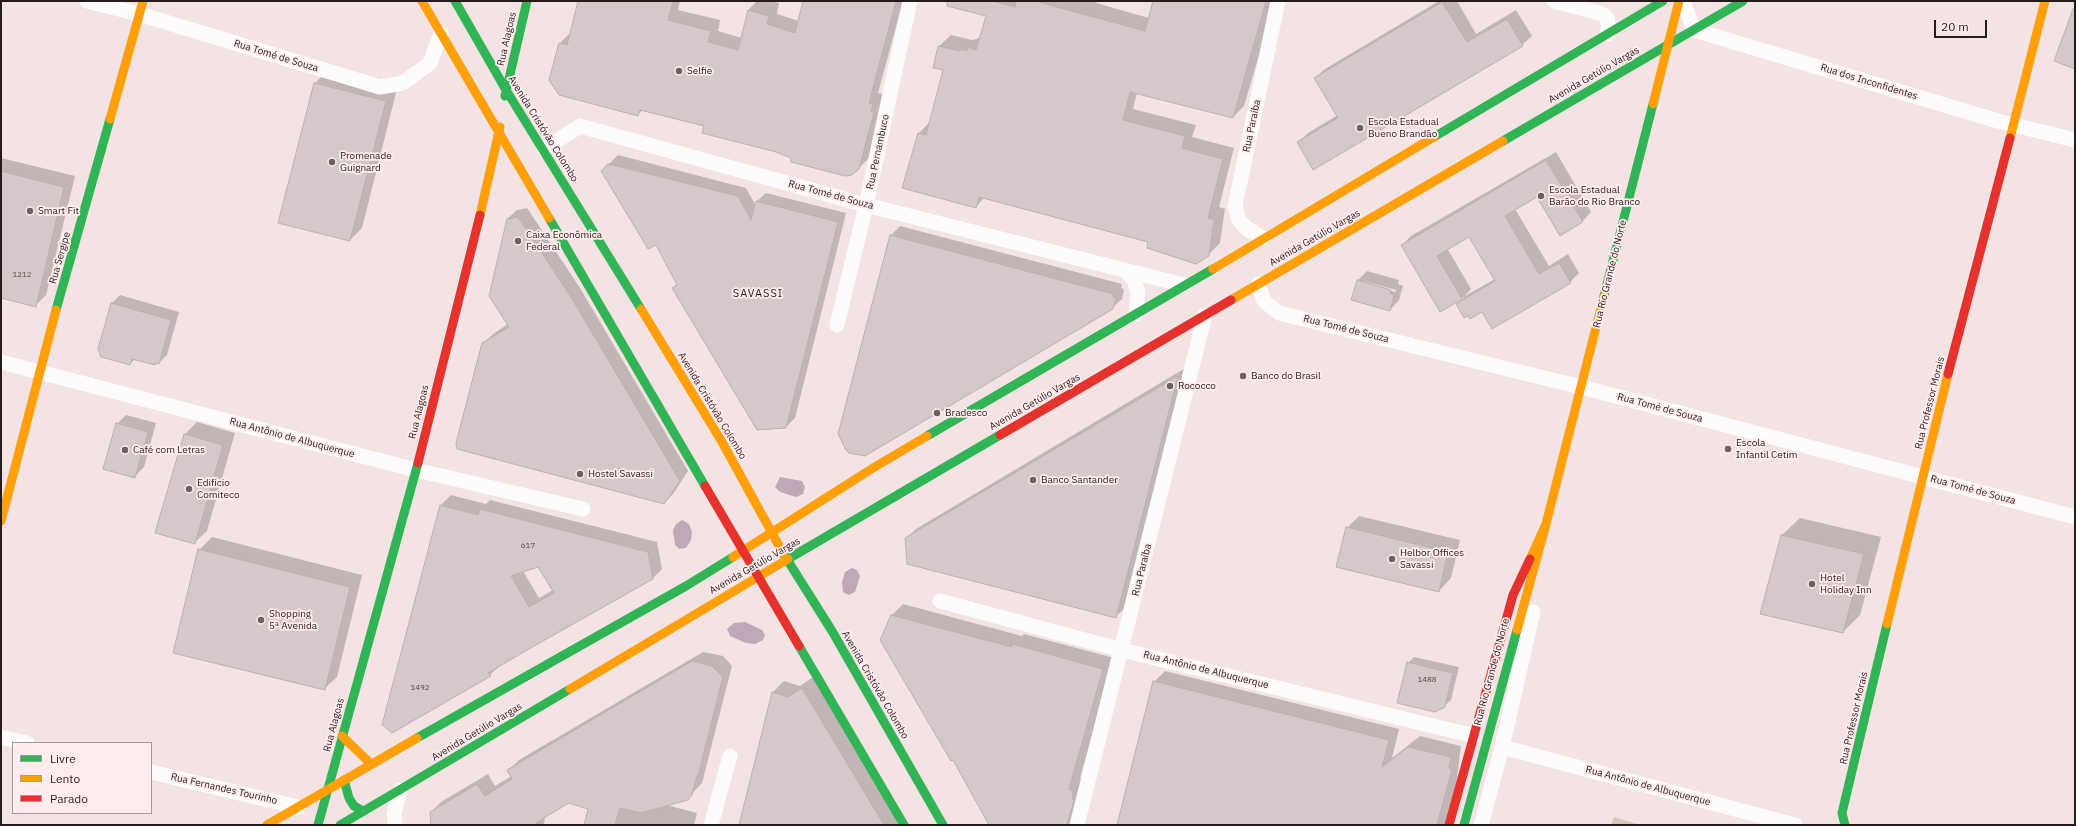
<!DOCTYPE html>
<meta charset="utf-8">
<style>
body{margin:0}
#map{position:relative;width:2076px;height:826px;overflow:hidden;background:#f3e3e3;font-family:"IBM Plex Sans",sans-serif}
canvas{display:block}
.frame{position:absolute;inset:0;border:2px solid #261b1b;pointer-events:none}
.legend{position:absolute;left:12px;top:742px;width:140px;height:72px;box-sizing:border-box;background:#ffeded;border:1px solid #a89999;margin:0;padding:5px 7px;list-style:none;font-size:12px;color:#261b1b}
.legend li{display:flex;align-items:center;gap:8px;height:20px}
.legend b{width:20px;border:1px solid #a89999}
.scale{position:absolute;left:1934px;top:20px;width:53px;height:18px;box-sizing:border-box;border:2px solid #261b1b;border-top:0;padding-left:5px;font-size:12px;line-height:14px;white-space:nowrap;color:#261b1b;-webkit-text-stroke:3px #ffeded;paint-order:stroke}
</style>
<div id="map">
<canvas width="2076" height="826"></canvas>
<div class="frame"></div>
<ul class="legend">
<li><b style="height:5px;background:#30b455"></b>Livre</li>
<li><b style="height:5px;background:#ff9f0a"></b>Lento</li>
<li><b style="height:5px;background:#e5322d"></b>Parado</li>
</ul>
<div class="scale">20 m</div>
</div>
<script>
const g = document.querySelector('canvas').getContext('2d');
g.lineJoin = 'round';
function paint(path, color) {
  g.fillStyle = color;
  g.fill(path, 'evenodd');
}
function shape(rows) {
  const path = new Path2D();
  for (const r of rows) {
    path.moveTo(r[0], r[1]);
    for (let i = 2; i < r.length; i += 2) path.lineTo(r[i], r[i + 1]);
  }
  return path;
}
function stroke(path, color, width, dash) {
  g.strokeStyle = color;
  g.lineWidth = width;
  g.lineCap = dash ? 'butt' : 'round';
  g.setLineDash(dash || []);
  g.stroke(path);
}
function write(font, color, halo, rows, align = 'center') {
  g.font = font + ' "IBM Plex Sans",sans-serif';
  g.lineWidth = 3.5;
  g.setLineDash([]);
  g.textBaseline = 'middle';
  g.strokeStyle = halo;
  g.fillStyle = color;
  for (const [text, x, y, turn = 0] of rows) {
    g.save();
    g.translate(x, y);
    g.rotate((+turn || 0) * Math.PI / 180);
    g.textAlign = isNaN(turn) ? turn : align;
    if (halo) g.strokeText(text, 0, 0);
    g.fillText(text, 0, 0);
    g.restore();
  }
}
const green = shape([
 [1614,817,1640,825,1611,825]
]);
const water = shape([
 [780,477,802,481,805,487,803,494,796,497,780,492,775,487],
 [682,520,689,524,692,532,691,540,686,548,679,549,675,545,673,530,676,524],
 [852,568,857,570,860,576,855,592,849,595,843,592,842,582,845,572],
 [745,622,762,630,765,635,763,640,755,644,746,643,730,636,727,629,734,623]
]);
const shadow = shape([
 [579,1,680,1,678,10,720,20,718,31,742,38,749,9,757,1,770,1,779,3,777,14,799,21,804,1,903,1,878,93,883,94,869,158,858,169,793,158,705,125,643,109,638,115,560,43,570,33],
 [961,1,1097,1,1096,3,1149,18,1154,1,1275,1,1244,106,1233,117,1137,93,1133,109,1196,125,1192,137,1234,148,1219,207,1225,209,1220,243,1208,255,984,198,976,207,918,134,930,122,945,69,934,67,939,46,951,35,972,40,977,39,980,37,987,15],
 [1439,1,1457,1,1476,34,1516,10,1532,36,1522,45,1299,142,1308,133,1338,115,1315,78,1325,69],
 [327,71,397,89,362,228,350,240,280,223,315,83],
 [1556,152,1591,212,1582,222,1537,196,1515,209,1549,266,1568,254,1579,273,1570,282,1483,311,1457,305,1465,296,1495,279,1469,235,1447,248,1471,289,1464,297,1440,310,1402,245,1411,236],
 [618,155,746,188,756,206,757,201,766,193,846,213,795,418,786,427,673,288,677,284,656,244,602,171],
 [1,158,75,176,46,295,35,306,1,297],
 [527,208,580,288,688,471,673,494,664,503,483,344,493,334,508,324,507,219,517,210],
 [900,226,1122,284,1121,287,1124,290,1122,299,1112,308,839,434,891,235],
 [1367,271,1399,280,1398,284,1403,286,1399,300,1390,310,1358,280],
 [1363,281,1396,290,1395,292,1363,283],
 [120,295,179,312,167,355,159,363,155,364,135,359,130,364,112,303],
 [1187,367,1125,608,1115,617,906,539,916,529],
 [126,415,156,423,144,467,134,477,117,424],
 [197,422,235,433,207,531,194,543,184,435],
 [451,495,486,504,490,500,657,542,662,569,652,579,499,666,490,675,392,731,383,724,441,505],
 [538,566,553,590,539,598,523,571],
 [1359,516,1460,540,1451,578,1439,591,1347,528],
 [1800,518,1881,537,1860,615,1843,632,1782,535],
 [212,537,362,575,337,677,324,689,199,550],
 [903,604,1022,636,1024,634,1114,658,1080,778,1084,780,1074,825,991,825,892,615],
 [703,652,723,656,732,666,702,783,687,799,666,805,697,813,694,825,585,825,589,808,568,801,545,815,544,825,440,825,431,812,441,802,488,774,495,786,512,776,508,771,519,760],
 [1414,657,1459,667,1451,700,1444,706,1408,663],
 [1165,671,1399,729,1392,758,1420,736,1461,746,1451,825,1118,825,1154,682],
 [813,677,900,825,740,825,773,692,784,681,800,686]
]);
const building = shape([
 [578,1,673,1,668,20,711,31,708,42,738,50,748,10,769,16,767,24,795,33,803,1,896,1,869,103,873,104,871,112,874,112,859,169,852,175,845,176,791,162,791,158,776,152,702,133,704,126,640,110,638,116,559,95,549,80,559,43,567,45,578,1],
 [947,1,993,1,1015,7,1016,1,1035,1,1145,31,1153,1,1266,1,1233,118,1130,92,1123,120,1185,136,1182,148,1223,159,1208,218,1214,220,1209,256,1196,264,1147,248,1148,242,979,197,976,208,902,188,918,133,926,135,943,70,933,68,938,46,960,51,961,49,967,51,968,47,976,50,986,16,947,6,947,1],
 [1442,2,1467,42,1507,19,1523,46,1313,170,1297,142,1338,118,1314,78,1442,2],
 [2073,9,2075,9,2075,69,2054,61,2073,9],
 [314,83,386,101,350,241,278,223,314,83],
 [1546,160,1583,222,1560,236,1537,197,1505,216,1539,274,1559,263,1571,283,1492,329,1482,312,1470,319,1468,316,1464,318,1456,304,1495,281,1469,237,1437,256,1462,299,1440,312,1401,245,1546,160],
 [608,164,738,196,751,220,756,201,838,222,786,428,757,430,672,288,677,285,656,245,648,249,601,171,608,164],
 [1,171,64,187,36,307,1,298,1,171],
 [518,217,571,297,680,481,664,504,457,449,456,443,482,343,509,327,489,296,507,219,518,217],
 [890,235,1113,294,1113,297,1116,299,1113,309,865,456,849,453,846,450,838,434,890,235],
 [1357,280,1391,290,1390,293,1394,295,1390,311,1351,300,1357,280],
 [111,303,171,320,159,364,155,363,155,365,132,359,130,365,101,357,98,349,111,303],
 [1178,376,1116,618,907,564,905,538,1178,376],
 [116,423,148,432,135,478,103,469,116,423],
 [184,434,223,445,195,544,155,533,184,434],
 [440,505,478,515,480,509,648,552,653,579,527,650,488,673,491,676,392,733,382,725,440,505],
 [538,567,554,593,529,607,511,576,538,567],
 [1346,527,1448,552,1439,592,1336,567,1346,527],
 [1781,535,1864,554,1843,633,1760,614,1781,535],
 [198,549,350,587,325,690,173,653,198,549],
 [891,615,1012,647,1012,644,1103,669,1069,789,1073,791,1072,799,1074,800,1067,825,989,825,953,760,951,761,880,640,891,615],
 [692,661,712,666,723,677,698,776,697,775,692,795,688,800,641,813,620,808,615,825,584,825,588,809,569,803,537,822,536,825,431,825,430,812,477,784,485,796,512,779,507,770,692,661],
 [1407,662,1453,673,1445,707,1435,712,1397,703,1407,662],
 [1153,681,1389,740,1382,767,1408,747,1451,757,1449,768,1452,769,1437,825,1117,825,1153,681],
 [802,688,869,800,884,825,739,825,772,692,788,697,802,688]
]);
const street = shape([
 [87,1,139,14,380,87,403,83,430,63,441,33],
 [1554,1,1603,14,1608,20,1608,34],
 [1683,1,1694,30,1998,121,2075,140],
 [544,149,580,126,866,205,1184,285],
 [1263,238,1246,228,1239,220,1235,206,1278,1],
 [1125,270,1134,280,1138,292,1136,314],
 [1258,284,1264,301,1279,313,1581,387,2075,517],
 [837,325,866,205,910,1],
 [1,362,416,470,583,509],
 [940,601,1122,650,1474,736],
 [1,737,27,743],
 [1502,747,1795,825],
 [151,772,298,807],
 [395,825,394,814,400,790],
 [711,825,730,756],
 [1077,825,1205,315],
 [1481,825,1502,747,1533,612]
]);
const fast = shape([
 [455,1,506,90,641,309],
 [505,96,527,1],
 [1434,137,1663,1],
 [1503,141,1743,1],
 [549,218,705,486],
 [1604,296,1653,104],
 [56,310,110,119],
 [927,436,1213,269],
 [783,553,832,631,943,825],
 [788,559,1000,435],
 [799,646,904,825],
 [417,738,686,586,733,557],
 [344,780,349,798,354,806,363,811],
 [318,825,418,463],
 [340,825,570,689],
 [1464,825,1517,630],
 [1845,825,1842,813,1887,624]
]);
const slow = shape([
 [422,1,549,218],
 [1653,104,1679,1],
 [110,119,143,1],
 [2010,138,2045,1],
 [480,215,500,127],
 [1213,269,1434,137],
 [1231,300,1503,141],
 [641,309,722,442,783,553],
 [1,521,56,310],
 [733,557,873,468,927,436],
 [1530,559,1546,524,1604,296],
 [1887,624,1948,374],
 [1517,630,1546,524],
 [570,689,788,559],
 [342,736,371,764],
 [267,825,417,738]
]);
const jam = shape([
 [1948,374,2010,138],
 [1000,435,1231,300],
 [418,463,480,215],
 [705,486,799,646],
 [1449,825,1513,595,1530,559]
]);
const markers = [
 [679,71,4,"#6e6161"],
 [1360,128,4,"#6e6161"],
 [332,162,4,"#6e6161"],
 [1541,196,4,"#6e6161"],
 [30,211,4,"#6e6161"],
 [518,241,4,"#6e6161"],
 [1243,376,4,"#6e6161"],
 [1170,386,4,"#6e6161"],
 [937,413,4,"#6e6161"],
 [1728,449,4,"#6e6161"],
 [125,450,4,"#6e6161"],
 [580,474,4,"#6e6161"],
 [1033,480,4,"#6e6161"],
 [189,489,4,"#6e6161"],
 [1392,559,4,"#6e6161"],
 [1812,584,4,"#6e6161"],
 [261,620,4,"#6e6161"]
];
const numberNames = [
 ["1212",22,275],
 ["617",528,546],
 ["1488",1427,680],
 ["1492",420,688]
];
const streetNames = [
 ["Rua Alagoas",507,39,-77],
 ["Rua Tomé de Souza",276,56,17],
 ["Avenida Getúlio Vargas",1594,75,-30],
 ["Rua dos Inconfidentes",1869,82,17],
 ["Rua Paraíba",1252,126,-78],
 ["Avenida Cristóvão Colombo",543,129,58],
 ["Rua Pernambuco",878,152,-78],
 ["Rua Tomé de Souza",831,195,15],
 ["Avenida Getúlio Vargas",1315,238,-30],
 ["Rua Sergipe",60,258,-74],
 ["Rua Rio Grande do Norte",1610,274,-76],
 ["Rua Tomé de Souza",1346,329,14],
 ["Avenida Getúlio Vargas",1035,402,-30],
 ["Rua Professor Morais",1930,403,-76],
 ["Avenida Cristóvão Colombo",712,406,59],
 ["Rua Tomé de Souza",1660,408,15],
 ["Rua Alagoas",419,412,-76],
 ["Rua Antônio de Albuquerque",292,438,15],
 ["Rua Tomé de Souza",1973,490,15],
 ["Avenida Getúlio Vargas",755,566,-30],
 ["Rua Paraíba",1142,570,-76],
 ["Rua Antônio de Albuquerque",1206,670,14],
 ["Rua Rio Grande do Norte",1492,672,-75],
 ["Avenida Cristóvão Colombo",875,685,60],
 ["Rua Professor Morais",1854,718,-77],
 ["Rua Alagoas",334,725,-75],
 ["Avenida Getúlio Vargas",477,732,-31],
 ["Rua Antônio de Albuquerque",1648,786,15],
 ["Rua Fernandes Tourinho",224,789,13]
];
const poiNames = [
 ["Selfie",687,71],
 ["Escola Estadual",1368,122],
 ["Bueno Brandão",1368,134],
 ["Promenade",340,156],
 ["Guignard",340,168],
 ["Escola Estadual",1549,190],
 ["Barão do Rio Branco",1549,202],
 ["Smart Fit",38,211],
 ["Caixa Econômica",526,235],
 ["Federal",526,247],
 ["Banco do Brasil",1251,376],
 ["Rococco",1178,386],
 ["Bradesco",945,413],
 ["Escola",1736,443],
 ["Infantil Cetim",1736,455],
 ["Café com Letras",133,450],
 ["Hostel Savassi",588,474],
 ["Banco Santander",1041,480],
 ["Edifício",197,483],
 ["Comiteco",197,495],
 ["Helbor Offices",1400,553],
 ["Savassi",1400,565],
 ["Hotel",1820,578],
 ["Holiday Inn",1820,590],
 ["Shopping",269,614],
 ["5ª Avenida",269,626]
];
const neighbourhoodNames = [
 ["SAVASSI",758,294]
];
paint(green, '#d9c7be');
paint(water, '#c0a8b9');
paint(shadow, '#0003');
paint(building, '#d5c8ca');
stroke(building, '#bbafb1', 1);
stroke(street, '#fdfbfb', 15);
stroke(fast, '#30b455', 9);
stroke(slow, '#ff9f0a', 9);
stroke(jam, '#e5322d', 9);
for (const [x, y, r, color] of markers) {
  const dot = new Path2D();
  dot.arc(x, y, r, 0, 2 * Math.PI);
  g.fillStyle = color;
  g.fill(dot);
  stroke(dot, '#ffeded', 1.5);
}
write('8px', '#524647', null, numberNames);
write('10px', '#261b1b', '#ffeded', streetNames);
write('10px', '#261b1b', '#ffeded', poiNames, 'left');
g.letterSpacing = '1px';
write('11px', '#261b1b', '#ffeded', neighbourhoodNames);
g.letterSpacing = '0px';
</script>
